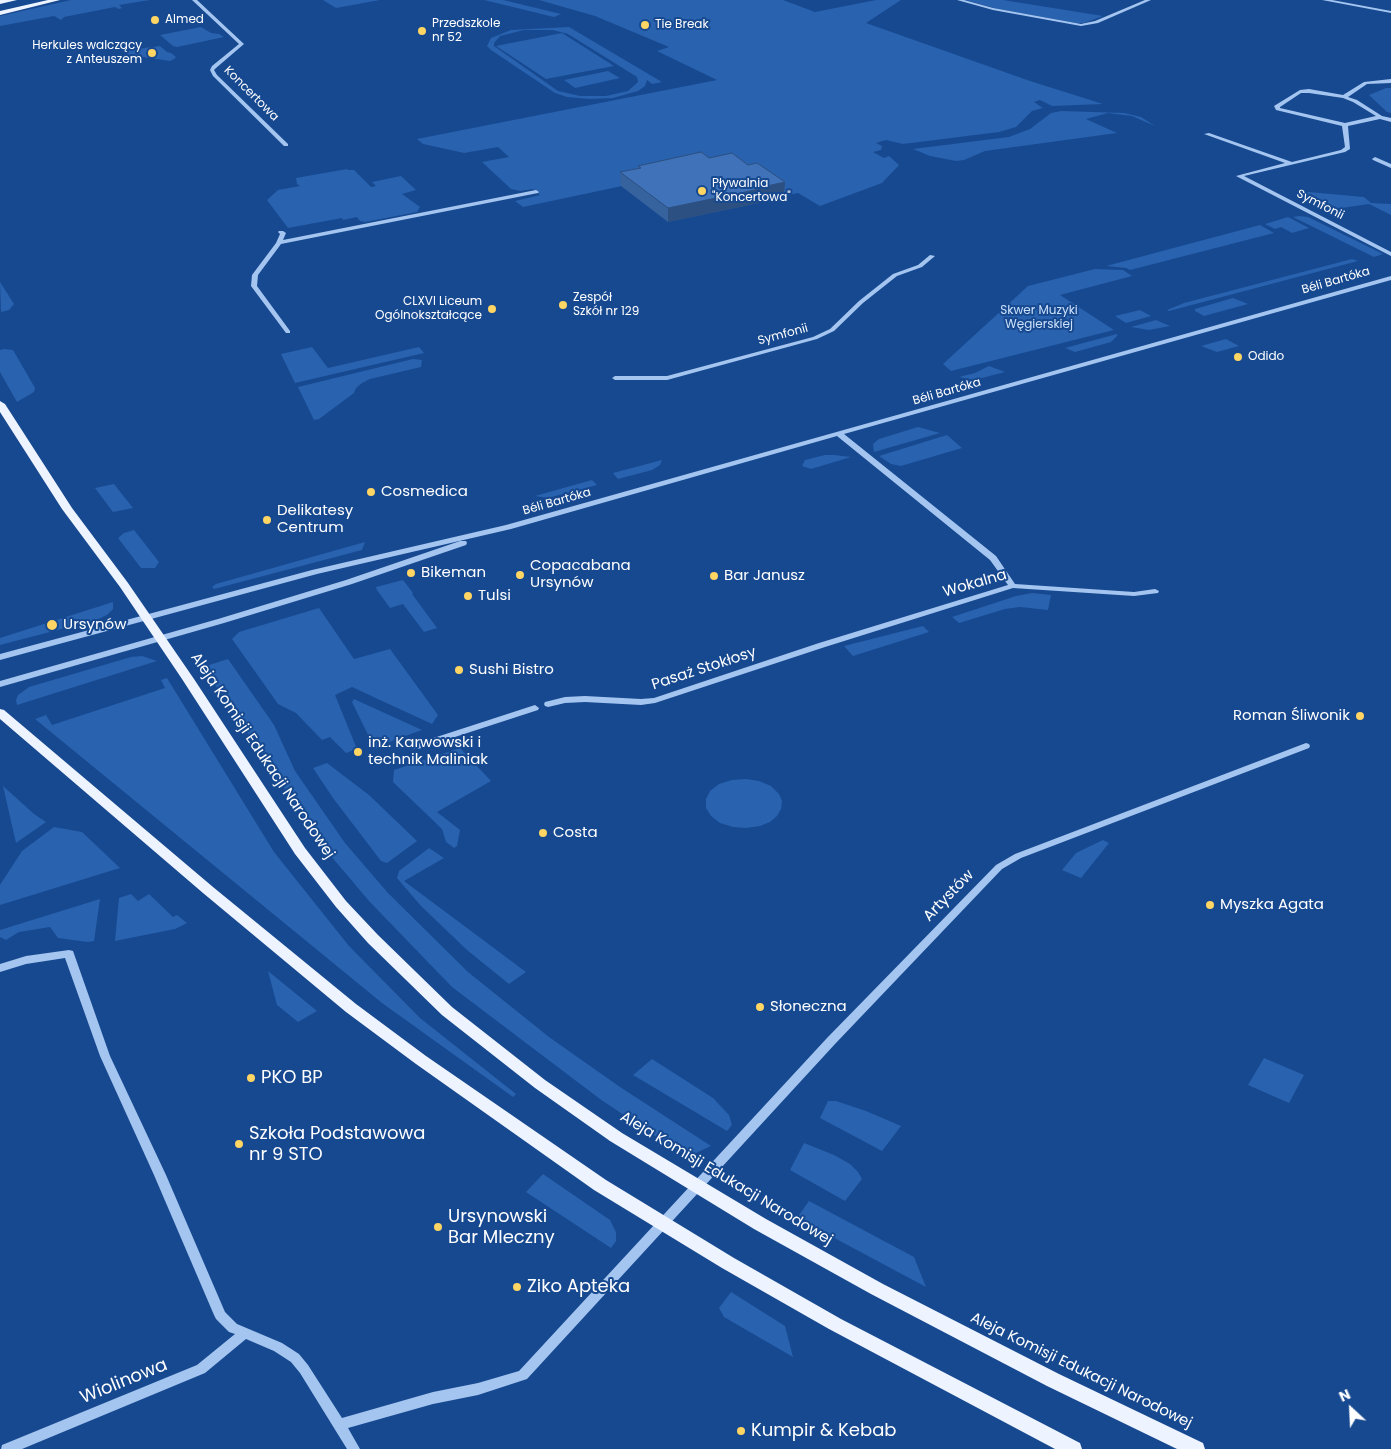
<!DOCTYPE html>
<meta charset="utf-8">
<style>
body{margin:0}
#map{position:relative;width:1391px;height:1449px;overflow:hidden;background:#174990;font-family:Poppins,sans-serif}
canvas{display:block}
.north{position:absolute;left:1326px;top:1384px;width:50px;height:50px;-webkit-text-stroke:4px #174990;paint-order:stroke;rotate:335deg;font-size:14px;font-weight:700;line-height:20px;text-align:center;color:#fff}
.north::after{content:'';display:block;margin:auto;width:18px;height:22px;background:#fff;clip-path:polygon(50% 0,100% 100%,50% 72%,0 100%)}
</style>
<div id="map">
<canvas width="1391" height="1449"></canvas>
<div class="north">N</div>
</div>
<script>
const g = document.querySelector('canvas').getContext('2d');
g.lineJoin = 'round';
function paint(path, color) {
  g.fillStyle = color;
  g.fill(path, 'evenodd');
}
function shape(rows) {
  const path = new Path2D();
  for (const r of rows) {
    path.moveTo(r[0], r[1]);
    for (let i = 2; i < r.length; i += 2) path.lineTo(r[i], r[i + 1]);
  }
  return path;
}
function stroke(path, color, width, dash) {
  g.strokeStyle = color;
  g.lineWidth = width;
  g.lineCap = dash ? 'butt' : 'round';
  g.setLineDash(dash || []);
  g.stroke(path);
}
function write(font, color, halo, rows, align = 'center') {
  g.font = font + ' Poppins,sans-serif';
  g.lineWidth = 4;
  g.setLineDash([]);
  g.textBaseline = 'middle';
  g.strokeStyle = halo;
  g.fillStyle = color;
  for (const [text, x, y, turn = 0] of rows) {
    g.save();
    g.translate(x, y);
    g.rotate((+turn || 0) * Math.PI / 180);
    g.textAlign = isNaN(turn) ? turn : align;
    if (halo) g.strokeText(text, 0, 0);
    g.fillText(text, 0, 0);
    g.restore();
  }
}
const green = shape([
 [71,0,150,0,119,5,122,8,119,9,115,7,64,17,61,20,54,16,0,26,0,16],
 [323,0,380,0,336,8],
 [484,0,503,0,561,14,554,17],
 [539,0,783,0,815,12,876,0,901,0,866,23,1030,81,1103,104,1052,106,1040,100,1034,102,1043,108,1032,111,1016,127,999,132,903,144,886,140,876,143,882,146,881,150,873,152,884,158,889,156,899,165,882,183,820,206,798,193,784,196,757,177,641,182,523,207,515,201,540,195,533,189,520,191,511,189,482,162,509,157,498,147,464,153,423,144,417,139,717,80,657,51,669,47,595,16],
 [966,0,1003,0,1103,16,1084,23,1076,23,998,9],
 [201,27,211,33,219,34,224,37,177,47,173,46,160,35],
 [569,27,662,82,652,84,647,80,645,86,638,91,613,98,589,99,567,97,555,93,491,50,487,46,491,38,511,30],
 [524,30,553,30,568,34,637,77,638,82,628,91,606,96,580,96,558,91,494,46,494,43,500,36],
 [562,33,614,66,546,79,496,46],
 [160,46,167,52,171,53,176,57,174,59,170,61,129,55,122,51],
 [608,71,620,78,575,88,564,80],
 [1386,88,1391,88,1391,113,1387,112,1369,95],
 [1061,111,1124,113,1141,117,1155,126,1132,116,1108,113,1086,119,1117,133,985,151,964,160,956,161,930,156,913,149,1009,137,1030,129,1051,113],
 [347,169,348,170,354,170,371,187,376,186,372,182,401,176,416,190,402,194,420,207,417,212,365,222,360,221,357,217,343,220,342,218,288,228,267,200,278,190,300,186,297,184,296,178],
 [1297,191,1364,197,1371,203,1391,204,1391,215,1369,204,1334,209],
 [1300,216,1308,217,1383,254,1374,257,1293,217],
 [1288,217,1309,228,1292,233,1281,227,1275,229,1265,224],
 [1260,225,1274,233,1130,270,1126,268,1106,266],
 [1352,259,1358,261,1169,311,1167,310,1184,303],
 [1095,269,1123,270,1132,276,1060,295,1114,330,951,371,943,364,1028,286],
 [0,282,14,304,9,310,1,312],
 [1233,298,1248,304,1204,316,1195,311,1195,309],
 [1140,310,1151,316,1126,323,1115,316],
 [1156,320,1170,326,1149,330,1131,327],
 [1117,334,1117,336,1111,342,1075,352,1065,348],
 [1226,339,1239,346,1217,352,1201,346],
 [312,347,328,368,419,347,424,353,295,383,281,354],
 [4,349,13,350,35,388,34,392,17,402,0,372,0,350],
 [413,359,422,360,421,367,370,379,362,383,356,388,354,393,319,419,314,420,298,387],
 [989,366,1005,372,974,380,959,377,975,373],
 [918,427,940,433,874,452,873,444,879,439],
 [947,435,962,448,901,466,891,464,879,456],
 [825,455,834,455,851,457,811,469,802,466,805,460],
 [662,460,660,465,652,470,618,479,613,473],
 [592,480,597,485,548,498,535,496],
 [114,484,133,508,113,512,95,488],
 [134,530,159,562,155,568,141,568,118,538,124,533],
 [365,542,362,550,214,589,212,587,216,584],
 [403,580,413,593,412,594,437,628,424,632,403,604,390,608,377,590,376,587],
 [1032,593,1051,595,1048,610,1020,607,1005,609,959,623,952,617,1016,596],
 [113,602,113,609,107,615,96,620,0,645,0,638],
 [319,608,354,659,390,649,438,715,432,724,352,687,335,695,357,749,346,753,330,737,322,740,296,713,278,704,232,639,239,632],
 [923,626,929,632,853,656,844,646],
 [142,656,157,661,17,705,16,700,18,695,29,687,131,657],
 [228,659,274,725,295,771,345,843,388,893,468,972,549,1037,620,1087,711,1146,696,1153,681,1152,670,1146,600,1099,452,987,369,901,325,849,203,667],
 [167,678,274,852,349,946,420,1018,516,1094,513,1097,382,1003,35,719,46,715,52,725,165,688,161,680],
 [354,699,422,730,394,740,375,749,352,702],
 [460,748,491,781,437,812,460,830,457,846,454,848,446,842,442,829,393,782,394,770],
 [327,763,369,795,417,841,387,863,381,861,333,798,313,768],
 [746,779,759,781,771,786,779,794,782,801,781,809,777,816,770,822,760,826,746,828,733,827,720,823,711,816,706,808,706,799,710,791,719,784,732,780],
 [3,786,34,814,46,822,16,843],
 [54,827,82,832,120,868,0,905,0,885,22,851],
 [1103,840,1109,843,1081,878,1062,870,1076,853],
 [429,848,444,858,404,881,526,972,509,984,467,950,421,906,397,878,399,871],
 [131,894,138,901,149,894,173,917,177,915,187,923,175,929,115,941,119,898],
 [100,899,94,941,88,942,58,938,50,927,19,932,6,940,0,937,0,930],
 [268,971,317,1011,298,1022,277,1005],
 [1264,1058,1304,1075,1289,1103,1248,1085],
 [652,1059,713,1098,729,1115,732,1125,727,1131,633,1075],
 [828,1101,836,1101,866,1111,901,1126,882,1151,820,1118],
 [804,1143,834,1155,850,1164,858,1172,862,1179,845,1201,790,1170],
 [543,1174,610,1220,616,1232,616,1241,611,1248,526,1192],
 [809,1201,914,1257,926,1287,797,1218],
 [731,1292,785,1326,793,1357,724,1317,719,1308]
]);
const minor = shape([
 [192,0,197,0,244,44,216,68,214,70,217,75,288,144,288,146,284,146,213,76,210,70,212,66,239,44,192,0],
 [957,0,964,0,993,8,1081,24,1095,21,1145,0,1151,0,1098,23,1081,26,993,10,957,0],
 [1322,0,1332,0,1391,11,1391,13,1322,0],
 [1391,79,1391,83,1367,84,1348,97,1357,100,1382,116,1391,118,1391,122,1380,119,1348,126,1350,149,1345,152,1244,176,1391,252,1391,256,1236,176,1285,163,1204,134,1209,133,1292,162,1341,150,1345,147,1342,126,1276,110,1274,106,1300,90,1309,89,1343,95,1364,82,1391,79],
 [1301,93,1309,93,1343,98,1353,102,1376,116,1345,123,1280,108,1280,107,1301,93],
 [1375,157,1391,164,1391,168,1373,160,1372,159,1375,157],
 [536,190,539,192,538,193,281,244,258,275,257,286,290,331,290,333,286,333,251,286,252,275,276,243,280,234,278,232,279,231,283,231,286,233,283,240,536,190],
 [930,255,935,256,922,267,897,276,863,303,834,331,817,339,667,380,615,380,612,378,615,376,667,376,813,337,830,329,859,301,893,274,918,265,930,255],
 [1391,276,1391,280,844,434,996,556,1015,584,1134,592,1155,589,1159,591,1158,593,1134,596,1013,588,825,647,655,703,641,705,585,702,565,703,548,707,545,706,544,704,545,702,565,697,585,696,641,699,654,698,819,643,1008,585,990,560,837,436,511,529,317,574,0,660,0,654,312,570,506,525,1391,276],
 [460,541,466,541,467,543,466,545,352,584,224,623,0,687,0,681,218,619,346,580,460,541],
 [535,705,539,708,538,710,418,749,412,749,411,747,412,745,535,705],
 [1306,743,1309,744,1310,746,1309,748,1021,858,1002,869,835,1044,527,1379,478,1395,433,1404,348,1428,360,1449,347,1449,300,1373,291,1362,274,1351,246,1339,205,1373,22,1449,1,1449,2,1445,197,1365,235,1334,229,1332,216,1319,214,1315,154,1175,100,1056,65,958,26,964,0,972,0,964,26,956,69,950,73,951,110,1056,166,1175,225,1312,237,1324,282,1343,299,1354,308,1365,342,1418,433,1392,478,1383,519,1371,827,1038,996,865,1015,854,1306,743]
]);
const major = shape([
 [0,0,17,0,0,4,0,0],
 [48,0,60,0,0,15,0,11,48,0],
 [0,401,5,404,72,508,128,583,194,679,305,848,346,901,378,935,452,1007,545,1080,622,1133,766,1219,883,1284,1059,1374,1203,1443,1205,1449,1177,1449,1047,1386,871,1294,754,1229,610,1141,535,1088,442,1015,368,943,336,907,295,854,182,679,120,587,62,509,0,412,0,401],
 [0,709,4,710,213,887,356,1004,426,1056,606,1180,734,1258,841,1319,1080,1443,1082,1449,1055,1449,829,1329,722,1268,594,1190,416,1064,346,1012,203,893,0,719,0,709]
]);
const wall = shape([
 [709,158,748,165,785,182,784,196,769,199,768,201,668,222,621,186,620,172,638,169,638,166]
]);
const shadedWall = shape([
 [785,182,784,196,769,199,768,201,668,222,668,208]
]);
const building = shape([
 [701,152,709,158,732,153,748,165,757,163,785,182,767,186,769,187,668,208,620,172,641,168,638,166,701,152]
]);
const markers = [
 [155,20,5,"#ffd563"],
 [645,25,5,"#ffd563"],
 [422,31,5,"#ffd563"],
 [152,53,5,"#ffd563"],
 [702,191,5,"#ffd563"],
 [563,305,5,"#ffd563"],
 [492,309,5,"#ffd563"],
 [1238,357,5,"#ffd563"],
 [371,492,5,"#ffd563"],
 [267,520,5,"#ffd563"],
 [411,573,5,"#ffd563"],
 [520,575,5,"#ffd563"],
 [714,576,5,"#ffd563"],
 [468,596,5,"#ffd563"],
 [52,625,6,"#ffd563"],
 [459,670,5,"#ffd563"],
 [1360,716,5,"#ffd563"],
 [358,752,5,"#ffd563"],
 [543,833,5,"#ffd563"],
 [1210,905,5,"#ffd563"],
 [760,1007,5,"#ffd563"],
 [251,1078,5,"#ffd563"],
 [239,1144,5,"#ffd563"],
 [438,1227,5,"#ffd563"],
 [517,1287,5,"#ffd563"],
 [741,1431,5,"#ffd563"]
];
const farPoinames = [
 ["Almed",165,20],
 ["Przedszkole",432,24],
 ["nr 52",432,38],
 ["Tie Break",655,25],
 ["Herkules walczący",142,46,"right"],
 ["z Anteuszem",142,60,"right"],
 ["Pływalnia",712,184],
 ["\"Koncertowa\"",712,198],
 ["Zespół",573,298],
 ["Szkół nr 129",573,312],
 ["CLXVI Liceum",482,302,"right"],
 ["Ogólnokształcące",482,316,"right"],
 ["Odido",1248,357]
];
const farStreetnames = [
 ["Koncertowa",251,94,45],
 ["Symfonii",1320,205,27],
 ["Béli Bartóka",1336,281,-16],
 ["Symfonii",783,335,-15],
 ["Béli Bartóka",947,392,-16],
 ["Béli Bartóka",557,502,-16]
];
const farParknames = [
 ["Skwer Muzyki",1039,311],
 ["Węgierskiej",1039,325]
];
const poiNames = [
 ["Cosmedica",381,492],
 ["Delikatesy",277,511],
 ["Centrum",277,528],
 ["Copacabana",530,566],
 ["Ursynów",530,583],
 ["Bikeman",421,573],
 ["Bar Janusz",724,576],
 ["Tulsi",478,596],
 ["Ursynów",63,625],
 ["Sushi Bistro",469,670],
 ["Roman Śliwonik",1350,716,"right"],
 ["inż. Karwowski i",368,743],
 ["technik Maliniak",368,760],
 ["Costa",553,833],
 ["Myszka Agata",1220,905],
 ["Słoneczna",770,1007]
];
const streetNames = [
 ["Wokalna",975,584,-16],
 ["Pasaż Stokłosy",704,669,-18],
 ["Aleja Komisji Edukacji Narodowej",262,756,56],
 ["Artystów",949,896,-46],
 ["Aleja Komisji Edukacji Narodowej",726,1179,31],
 ["Aleja Komisji Edukacji Narodowej",1081,1371,26]
];
const nearPoinames = [
 ["PKO BP",261,1078],
 ["Szkoła Podstawowa",249,1134],
 ["nr 9 STO",249,1155],
 ["Ursynowski",448,1217],
 ["Bar Mleczny",448,1238],
 ["Ziko Apteka",527,1287],
 ["Kumpir & Kebab",751,1431]
];
const nearStreetnames = [
 ["Wiolinowa",124,1382,-22]
];
paint(green, '#2962ae');
paint(minor, '#a4c5f0');
paint(major, '#edf3ff');
paint(wall, '#36629e');
paint(shadedWall, '#2c5081');
paint(building, '#3f72b8');
stroke(building, '#2c5081', 1);
for (const [x, y, r, color] of markers) {
  const dot = new Path2D();
  dot.arc(x, y, r, 0, 2 * Math.PI);
  g.fillStyle = color;
  g.fill(dot);
  stroke(dot, '#174990', 2);
}
write('12px', '#fff', '#174990', farPoinames, 'left');
write('12px', '#fff', '#174990', farStreetnames);
write('12px', '#cbe0fb', '#174990', farParknames);
write('15px', '#fff', '#174990', poiNames, 'left');
write('15px', '#fff', '#174990', streetNames);
write('18px', '#fff', '#174990', nearPoinames, 'left');
write('18px', '#fff', '#174990', nearStreetnames);
</script>
